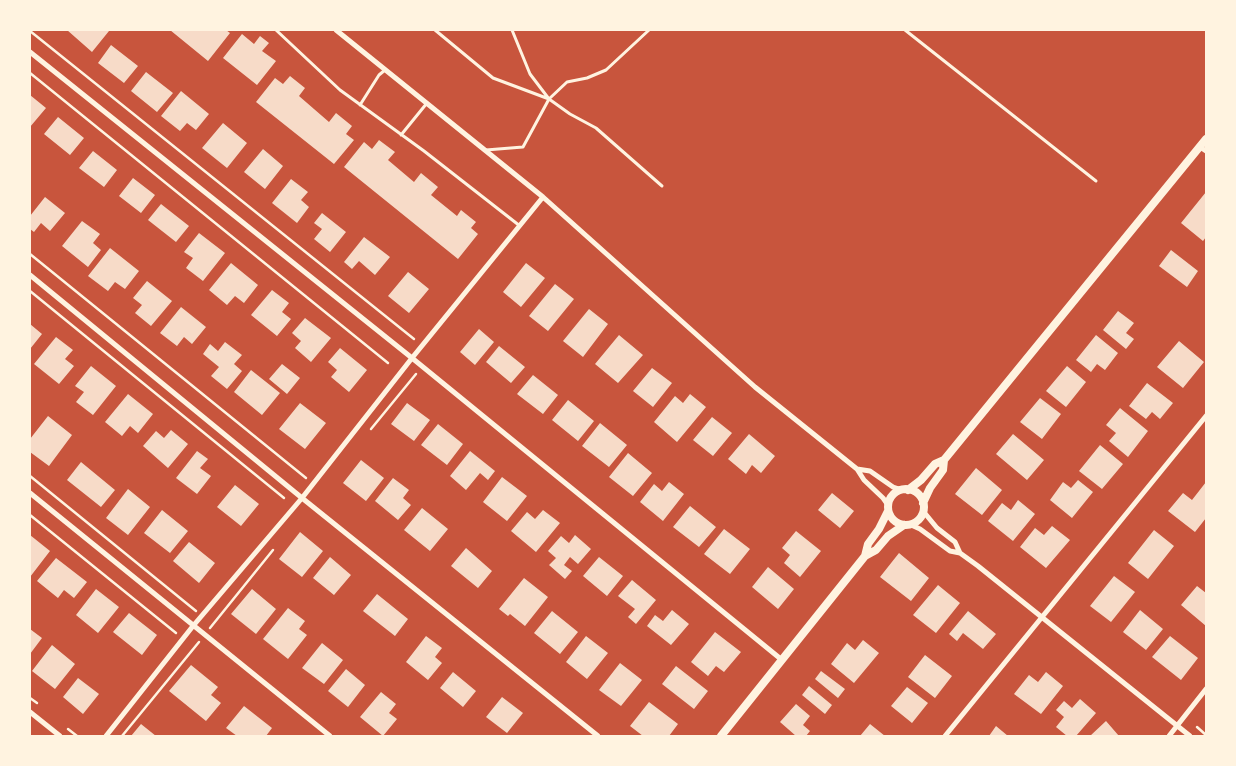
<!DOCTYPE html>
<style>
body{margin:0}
#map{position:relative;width:1236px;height:766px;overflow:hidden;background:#c8553d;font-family:"Nunito Sans",sans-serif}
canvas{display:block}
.frame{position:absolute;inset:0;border:31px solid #fff3e0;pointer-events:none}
</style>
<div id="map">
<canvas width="1236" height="766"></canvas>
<div class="frame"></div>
</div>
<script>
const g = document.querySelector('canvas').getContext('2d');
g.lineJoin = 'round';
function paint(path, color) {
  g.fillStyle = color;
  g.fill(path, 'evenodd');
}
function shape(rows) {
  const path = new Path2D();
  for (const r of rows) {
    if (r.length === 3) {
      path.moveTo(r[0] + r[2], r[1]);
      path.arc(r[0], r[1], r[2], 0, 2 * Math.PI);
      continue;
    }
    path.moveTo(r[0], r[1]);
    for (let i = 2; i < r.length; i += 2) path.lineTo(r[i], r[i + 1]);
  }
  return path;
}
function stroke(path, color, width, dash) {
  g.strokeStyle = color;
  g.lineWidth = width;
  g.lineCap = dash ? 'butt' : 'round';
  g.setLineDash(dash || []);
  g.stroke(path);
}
const building = shape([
 [67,30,108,30,109,31,92,52],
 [170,30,226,30,230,33,208,61],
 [242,34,254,44,260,36,269,43,262,51,276,61,257,85,223,58],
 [111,45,138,66,124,83,98,63],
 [146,72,173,93,157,112,131,91],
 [290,76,305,88,299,96,329,122,336,113,352,126,346,134,354,140,334,164,256,102,275,78,283,84],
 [181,91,209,114,196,130,187,123,180,131,161,116],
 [30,95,46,108,30,127],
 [58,117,84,138,70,155,44,134],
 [223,123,247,143,227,168,202,148],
 [379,140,395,152,388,160,414,182,421,173,438,187,431,195,457,216,461,210,476,222,471,228,478,234,458,259,344,167,364,142,372,149],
 [263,149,283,166,265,189,244,172],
 [93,151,117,170,104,187,79,168],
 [133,178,155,195,141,213,119,196],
 [291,179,308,192,301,200,309,207,297,223,272,203],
 [1206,192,1206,237,1203,241,1181,223],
 [45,197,65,213,50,231,41,223,34,232,30,229,30,216],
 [161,204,189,226,176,242,148,220],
 [322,213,346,232,330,252,314,239,322,229,314,223],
 [82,221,100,234,93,243,101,250,88,267,62,246],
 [199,233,225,253,203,281,186,268,193,258,184,252],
 [364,237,390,257,375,275,359,261,352,269,344,262],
 [110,248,139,271,125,289,115,282,108,291,88,276],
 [1171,250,1198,271,1187,287,1159,266],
 [231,263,258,285,244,303,235,296,227,305,209,290],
 [526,263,545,278,521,307,503,292],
 [408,272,429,289,409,313,388,296],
 [147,281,172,301,151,326,135,313,142,305,133,298],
 [555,284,574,299,548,331,529,316],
 [272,290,289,303,282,312,291,319,277,336,251,315],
 [181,307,206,327,192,344,184,337,177,346,160,333],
 [589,309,608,324,583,357,563,341],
 [1118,311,1134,323,1126,333,1134,339,1126,349,1103,330],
 [305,318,331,338,311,362,295,348,301,341,292,333],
 [30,324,42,334,30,349],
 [479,329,494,342,475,365,460,352],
 [619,335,643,355,618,383,595,364],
 [1096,335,1118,353,1105,370,1097,364,1091,372,1076,360],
 [56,337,73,350,65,359,74,366,59,384,34,364],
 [1179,341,1204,362,1183,388,1157,367],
 [225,342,242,355,234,364,242,371,227,389,211,376,219,367,203,354,210,344,218,351],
 [499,346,525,367,511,383,486,362],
 [340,348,367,370,349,392,331,377,337,370,328,362],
 [282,364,300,378,287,394,269,379],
 [91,366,116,386,93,415,76,402,84,392,75,386],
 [1067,366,1086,382,1066,407,1046,391],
 [652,368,672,383,653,407,633,391],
 [251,370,280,393,262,415,234,392],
 [533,375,558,395,543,414,517,394],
 [1147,383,1173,403,1160,419,1152,412,1146,419,1129,406],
 [128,394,153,414,138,433,130,426,122,436,105,422],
 [690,394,706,407,677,442,654,422,675,396,683,403],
 [1040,398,1061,414,1042,439,1020,422],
 [568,400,594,421,578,441,552,420],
 [300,403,326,423,305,449,279,429],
 [407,403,430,420,414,441,391,424],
 [1120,408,1148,431,1128,457,1109,441,1116,433,1106,425],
 [48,416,72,435,49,466,30,452,30,439],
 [712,417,732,433,713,456,693,440],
 [600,423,627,445,609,467,582,446],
 [438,424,463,444,447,465,421,445],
 [171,430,188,444,168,468,143,446,156,431,164,438],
 [749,434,775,456,761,473,752,465,746,474,728,459],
 [1013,434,1044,460,1027,480,996,454],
 [1100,445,1123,464,1102,489,1079,471],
 [197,451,208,459,200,468,211,476,197,494,176,478],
 [470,451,495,471,488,480,480,473,466,490,450,476],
 [628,453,652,473,633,496,609,477],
 [361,460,384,478,366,501,343,483],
 [81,462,115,490,101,507,67,480],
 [976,468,1002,490,982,515,955,494],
 [502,477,527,496,507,521,483,502],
 [393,478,409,490,403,498,411,505,398,520,375,501],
 [1078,480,1093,492,1072,518,1050,500,1063,482,1071,488],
 [669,482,684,494,663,521,640,502,654,484,662,491],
 [1206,482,1206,518,1195,532,1168,511,1183,493,1192,500],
 [235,485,259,504,241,526,217,507],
 [128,489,150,507,128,535,106,518],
 [832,493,854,511,840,528,818,510],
 [1018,500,1035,514,1013,541,988,521,1002,503,1011,510],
 [690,506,716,527,699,547,673,527],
 [422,508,448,529,430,551,404,530],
 [162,510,188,531,170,553,144,533],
 [543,510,560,523,536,552,511,531,527,512,535,519],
 [1052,526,1070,540,1046,568,1020,547,1035,528,1044,535],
 [724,529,750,549,730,574,704,554],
 [1154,530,1174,546,1148,579,1128,563],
 [796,531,821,551,800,577,784,563,790,555,782,548],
 [300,532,323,551,302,577,279,559],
 [30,535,50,551,30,577],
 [575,535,591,549,578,564,570,557,564,565,572,571,565,579,549,565,556,558,548,551,561,536,569,543],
 [189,542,215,563,199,583,173,561],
 [466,548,492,571,478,588,451,566],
 [899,553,929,578,911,601,880,577],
 [330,557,351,575,334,595,313,578],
 [599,557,623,576,607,596,583,576],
 [56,558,87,582,74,598,64,590,58,598,37,581],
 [768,567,794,589,778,609,752,587],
 [1114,576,1135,592,1111,622,1090,606],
 [524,578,548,597,525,626,510,614,508,616,499,609],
 [632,580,656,600,636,624,628,617,635,609,618,596],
 [938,585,960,603,936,633,913,615],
 [1197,586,1206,593,1206,626,1181,605],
 [96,589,119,607,98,633,76,615],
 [252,589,276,609,256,634,231,614],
 [377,594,408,619,395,636,363,611],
 [288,608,305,621,299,629,307,635,288,659,263,639],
 [672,610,689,624,671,645,647,626,655,615,663,621],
 [1140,610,1163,629,1146,650,1123,632],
 [552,611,578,632,560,654,534,633],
 [968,611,996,634,983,649,963,633,957,641,949,634],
 [129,613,157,635,142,655,113,632],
 [30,629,42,638,30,654],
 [715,632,741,652,724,672,716,666,708,676,691,662],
 [426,636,442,648,435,657,442,663,428,680,406,662],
 [586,636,608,653,587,679,566,662],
 [1170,636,1198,658,1181,680,1152,657],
 [863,640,879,653,854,683,831,664,847,643,855,650],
 [322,643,343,660,324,684,302,668],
 [52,645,75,664,55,689,32,671],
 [925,655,952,676,935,698,908,677],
 [620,663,642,680,621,706,599,690],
 [191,665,218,687,211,695,221,703,206,721,169,691],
 [676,666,708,691,694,709,662,684],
 [346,669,365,685,348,707,328,691],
 [821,671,845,689,838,698,815,679],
 [453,672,476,691,463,707,440,688],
 [1046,672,1063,686,1041,714,1014,694,1029,675,1038,682],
 [78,678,99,694,83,714,63,697],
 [809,686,832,705,825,714,802,695],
 [907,687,928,703,912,723,891,706],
 [381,692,396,704,389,713,397,719,383,736,360,717],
 [502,697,523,713,507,733,486,717],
 [1080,699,1096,713,1076,736,1067,736,1056,727,1064,717,1056,710,1064,701,1072,708],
 [649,702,678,724,669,736,643,736,630,726],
 [796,704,810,716,803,725,810,731,806,736,796,736,780,722],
 [244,706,272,728,266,736,237,736,226,728],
 [1106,721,1119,736,1090,736],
 [141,724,156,736,131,736],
 [870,724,885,736,860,736],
 [996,726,1008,736,989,736]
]);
const path = shape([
 [30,31,414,339],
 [30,73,388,363],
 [30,254,306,478],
 [30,291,284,498],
 [371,429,416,374],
 [30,476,196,611],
 [30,515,176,633],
 [210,628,273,550],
 [30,698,37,703],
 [1197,727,1206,735],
 [68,729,77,736],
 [122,736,199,642]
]);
const service = shape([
 [276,30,340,90,424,151,520,226],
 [435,30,493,78,549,99],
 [512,30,530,74,549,99,570,114,596,128,662,186],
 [905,30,1096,181],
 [360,105,379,75,385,70],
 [401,135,427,103],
 [486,150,523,147,549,99,567,82,587,78,606,70,649,30]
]);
const minor = shape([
 [336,30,543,197,755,387,857,469,864,480,883,498,888,505],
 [30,52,412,358,782,660],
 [1200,147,1206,151],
 [30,275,302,498,598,736],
 [857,469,870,471,893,487,902,490],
 [30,493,330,736],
 [923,511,937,528,955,542,960,553],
 [909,524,920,529,950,551,960,553,978,566,1190,736],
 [30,712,60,736],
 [106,736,193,626,302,498,412,358,543,197],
 [945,736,1206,416],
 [1169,736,1206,689]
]);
const tertiary = shape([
 [906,507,18],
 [908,490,921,480,935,464,944,460,1206,139],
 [923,503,930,488,943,470,944,460],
 [865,556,868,544,879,529,888,511],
 [721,736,865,556,876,550,888,536,904,525]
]);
paint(building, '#f7dbc8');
stroke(path, '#fff3e0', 2.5);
stroke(service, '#fff3e0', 3);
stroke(minor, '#fff3e0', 5);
stroke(tertiary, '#fff3e0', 8);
</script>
